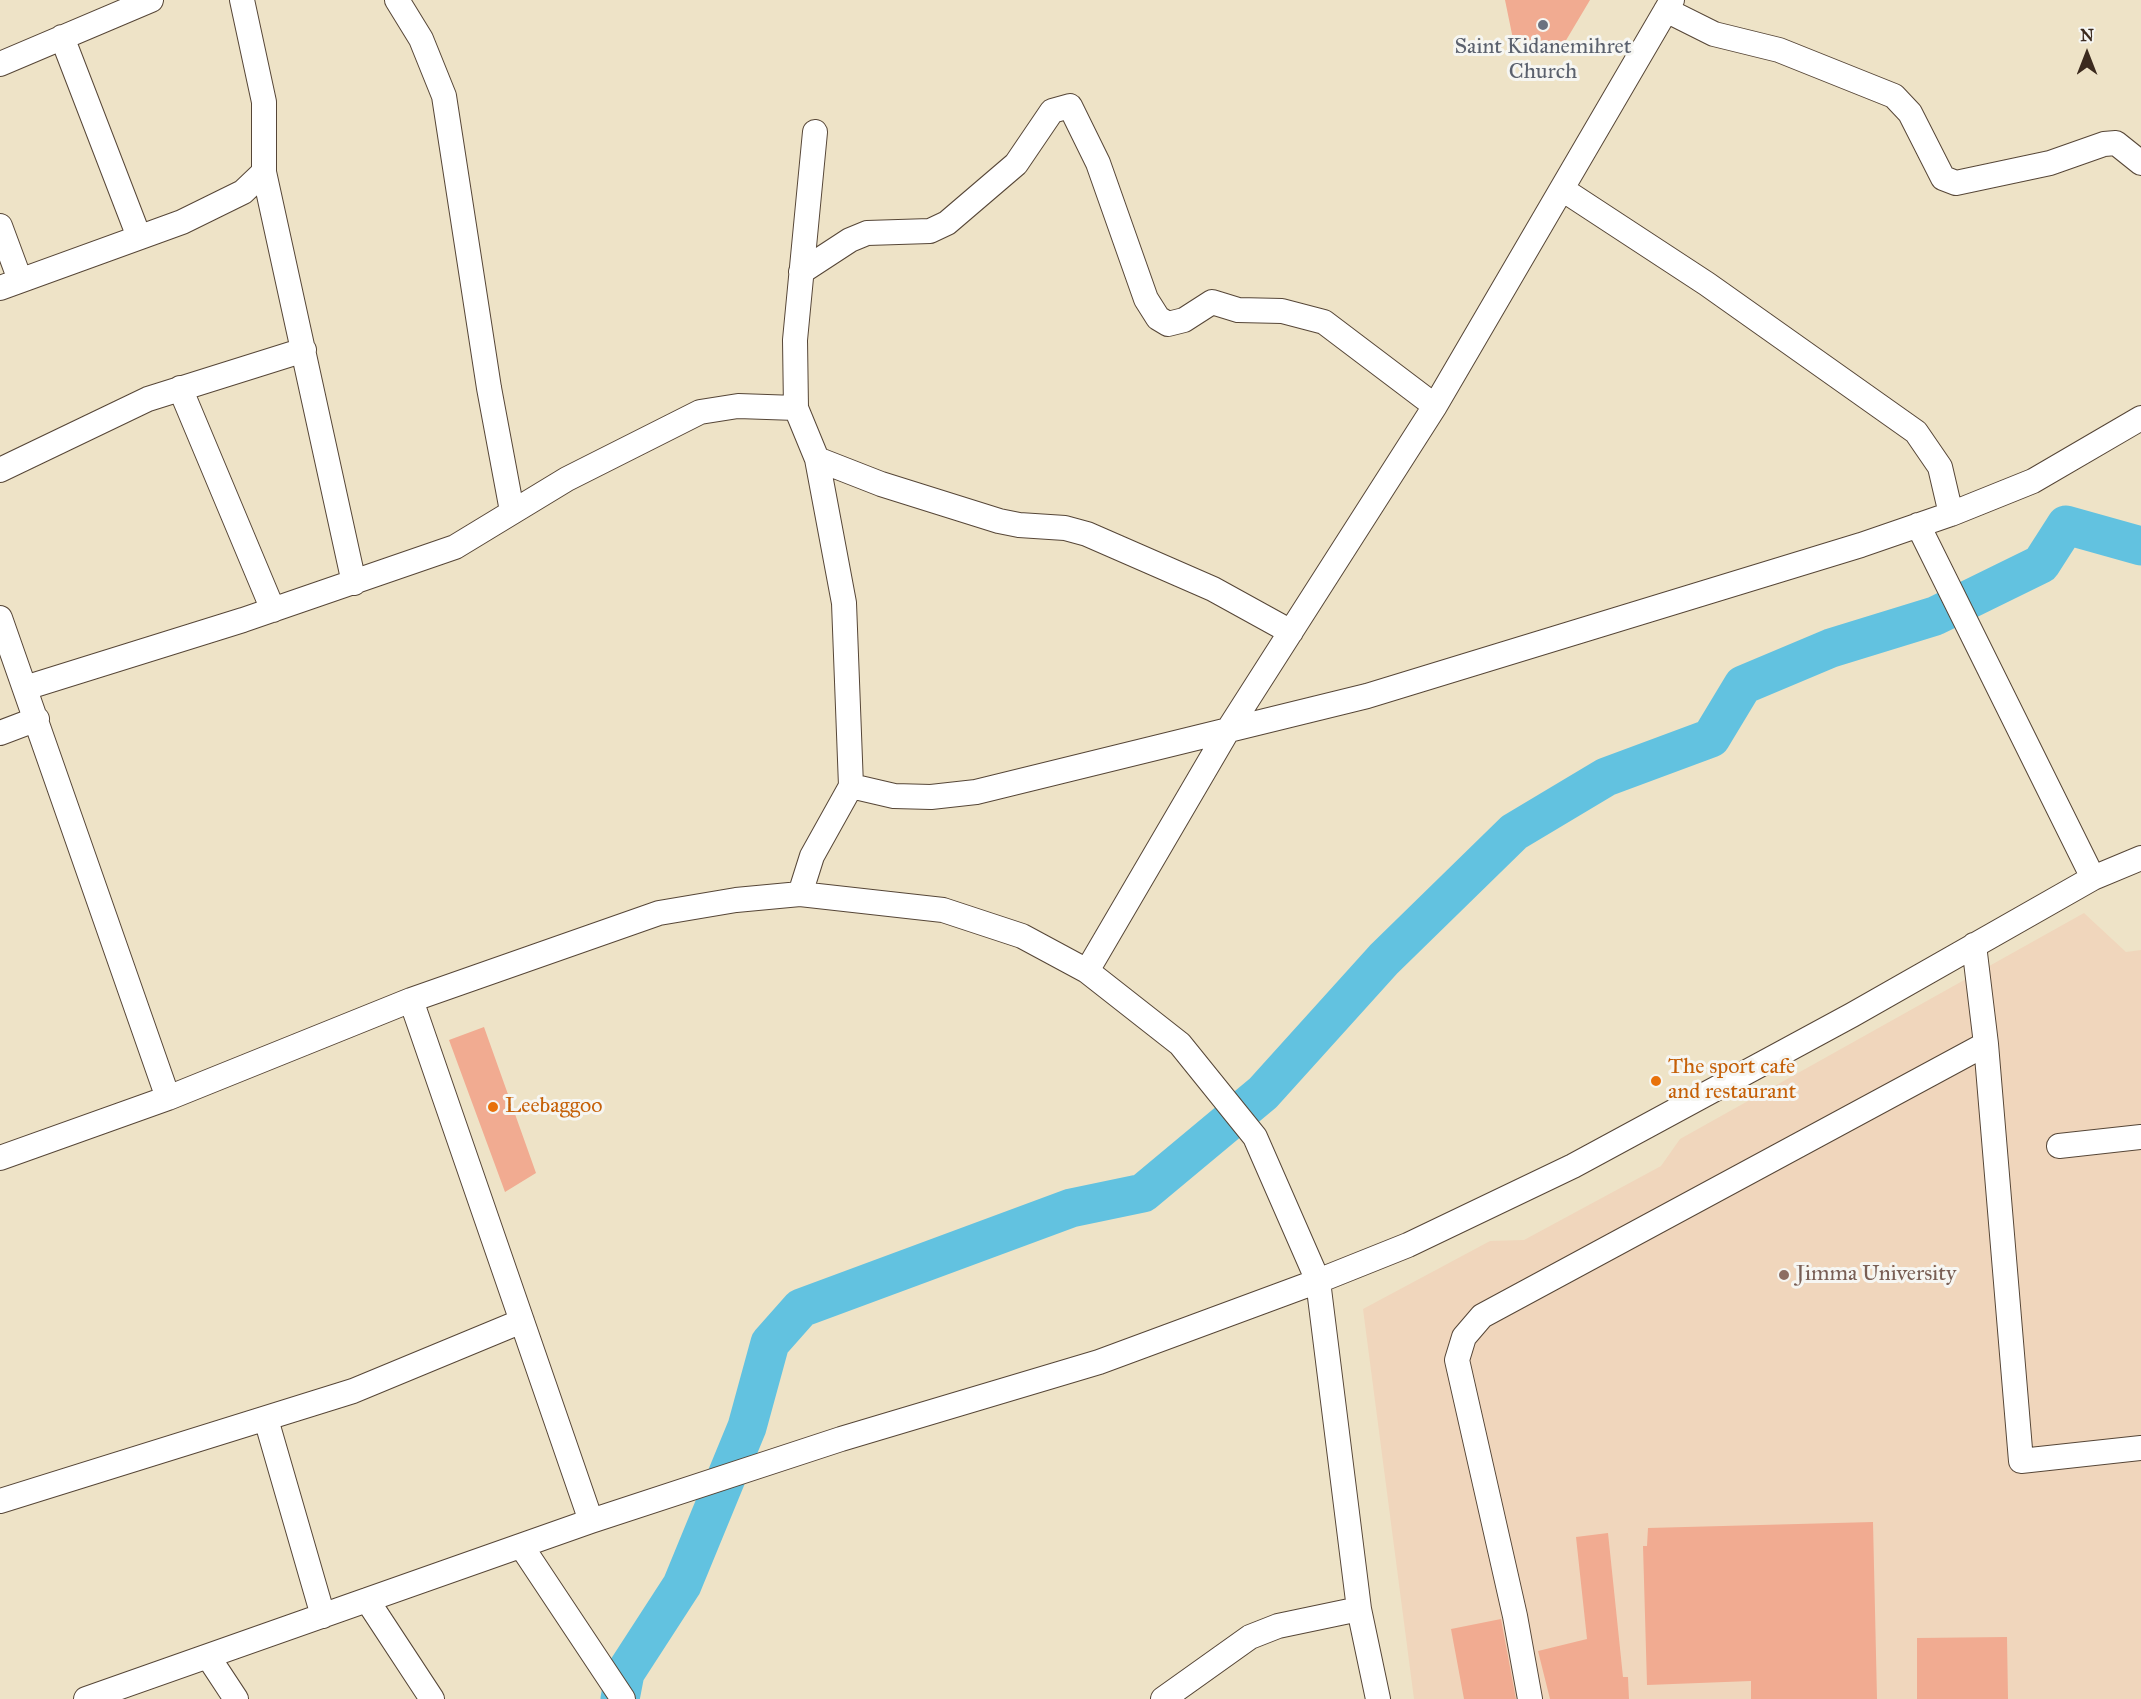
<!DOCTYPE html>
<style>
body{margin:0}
#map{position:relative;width:2141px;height:1699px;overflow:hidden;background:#eee3c7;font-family:"IM FELL Great Primer",serif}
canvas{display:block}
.north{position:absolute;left:2057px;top:24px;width:60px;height:60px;-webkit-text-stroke:4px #f6f6f2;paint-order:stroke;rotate:0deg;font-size:16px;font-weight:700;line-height:24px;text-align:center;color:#3b2a1e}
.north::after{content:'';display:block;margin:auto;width:21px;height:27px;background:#3b2a1e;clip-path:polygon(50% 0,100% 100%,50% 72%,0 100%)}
</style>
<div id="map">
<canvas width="2141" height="1699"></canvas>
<div class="north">N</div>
</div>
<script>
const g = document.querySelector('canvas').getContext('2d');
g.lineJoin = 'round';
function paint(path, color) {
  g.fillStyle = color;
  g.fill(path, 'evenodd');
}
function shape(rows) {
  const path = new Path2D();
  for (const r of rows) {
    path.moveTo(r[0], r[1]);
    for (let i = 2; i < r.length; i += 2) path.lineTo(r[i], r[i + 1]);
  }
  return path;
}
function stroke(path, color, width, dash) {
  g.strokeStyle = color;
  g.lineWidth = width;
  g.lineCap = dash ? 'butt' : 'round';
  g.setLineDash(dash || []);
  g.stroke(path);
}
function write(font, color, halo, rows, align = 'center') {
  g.font = font + ' "IM FELL Great Primer",serif';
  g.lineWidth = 6;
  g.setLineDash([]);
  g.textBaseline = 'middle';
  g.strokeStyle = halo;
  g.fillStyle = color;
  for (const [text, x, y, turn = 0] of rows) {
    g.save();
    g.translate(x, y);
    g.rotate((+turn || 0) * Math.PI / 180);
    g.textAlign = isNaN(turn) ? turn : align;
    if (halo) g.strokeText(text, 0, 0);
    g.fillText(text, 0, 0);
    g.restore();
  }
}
const built = shape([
 [2084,913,2126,952,2141,950,2141,1699,1414,1699,1363,1309,1490,1241,1524,1240,1661,1166,1680,1139]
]);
const river = shape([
 [620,1699,625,1673,682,1585,747,1427,770,1343,801,1308,1071,1208,1143,1193,1263,1093,1384,959,1514,832,1606,777,1711,738,1743,685,1831,648,1935,616,2041,564,2066,525,2141,546]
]);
const building = shape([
 [1505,0,1590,0,1565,42,1513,39],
 [484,1027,536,1173,505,1192,449,1040],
 [1873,1522,1877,1699,1751,1699,1751,1681,1647,1685,1643,1546,1647,1546,1648,1528],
 [1608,1533,1623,1677,1628,1677,1629,1699,1550,1699,1538,1651,1587,1639,1576,1537],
 [1501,1619,1516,1699,1464,1699,1451,1629],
 [2007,1637,2008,1699,1917,1699,1917,1638]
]);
const minor = shape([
 [397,0,421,39,444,96,489,388,512,511],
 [1666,10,1714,34,1779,50,1894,96,1910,113,1943,178,1956,183,2050,163,2104,144,2116,143,2141,163],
 [62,37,139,237],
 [0,64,151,0],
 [264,172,354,583],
 [1562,189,1707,284,1916,432,1940,467,1951,514],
 [0,226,20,280],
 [801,272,850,240,867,233,930,231,947,223,1016,164,1052,111,1070,106,1098,163,1146,299,1158,318,1168,324,1184,320,1212,302,1238,310,1282,311,1324,322,1435,406],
 [0,288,182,222,243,192,264,172,264,102,242,0],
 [180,388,273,610],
 [817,459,881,484,999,521,1019,525,1065,528,1087,534,1213,589,1291,632],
 [0,470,148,399,304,350],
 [1918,525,2093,878],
 [0,618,168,1098],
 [25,688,243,620,455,547,567,479,700,412,738,406,796,408],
 [0,733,37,719],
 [851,786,894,796,931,797,976,792,1367,696,1861,545,1951,514,2033,481,2141,418],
 [800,894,812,856,851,786,844,603,817,459,796,408,795,340,815,132],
 [1974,945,1986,1044,2021,1461,2141,1448],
 [1087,971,1228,730,1435,406,1672,0],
 [411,1000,591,1521],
 [2059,1146,2141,1137],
 [0,1158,168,1098,411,1000,659,913,736,900,800,894,943,910,1022,936,1087,971,1180,1044,1255,1137,1318,1281,1359,1609,1378,1699],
 [266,1419,323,1616],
 [0,1501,353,1391,522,1321],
 [522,1547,623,1699],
 [367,1600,432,1699],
 [209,1658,236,1699],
 [86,1699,591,1521,841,1439,1099,1362,1318,1281,1408,1245,1573,1166,1852,1015,2093,878,2141,858],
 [1163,1699,1250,1637,1278,1626,1359,1609],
 [1530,1699,1515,1616,1457,1360,1464,1337,1482,1316,1986,1044]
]);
const markers = [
 [1543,25,6,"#6b7280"],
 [1656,1081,6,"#e8710a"],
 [493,1107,6,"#e8710a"],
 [1784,1275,6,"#8d6e63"]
];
const worshipNames = [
 ["Saint Kidanemihret",1543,48],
 ["Church",1543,73]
];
const foodNames = [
 ["The sport cafe",1668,1068],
 ["and restaurant",1668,1093],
 ["Leebaggoo",505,1107]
];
const educationNames = [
 ["Jimma University",1796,1275]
];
paint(built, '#f0d6bc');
stroke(river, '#62c2e0', 39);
paint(building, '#f1ab91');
stroke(minor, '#564637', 26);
stroke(minor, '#fff', 24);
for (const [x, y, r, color] of markers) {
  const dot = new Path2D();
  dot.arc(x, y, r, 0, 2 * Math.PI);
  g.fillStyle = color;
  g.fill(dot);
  stroke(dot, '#f6f6f2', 2);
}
write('22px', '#5b616d', '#f6f6f2', worshipNames);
write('22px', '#c56008', '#f6f6f2', foodNames, 'left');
write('22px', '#785e54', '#f6f6f2', educationNames, 'left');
</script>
